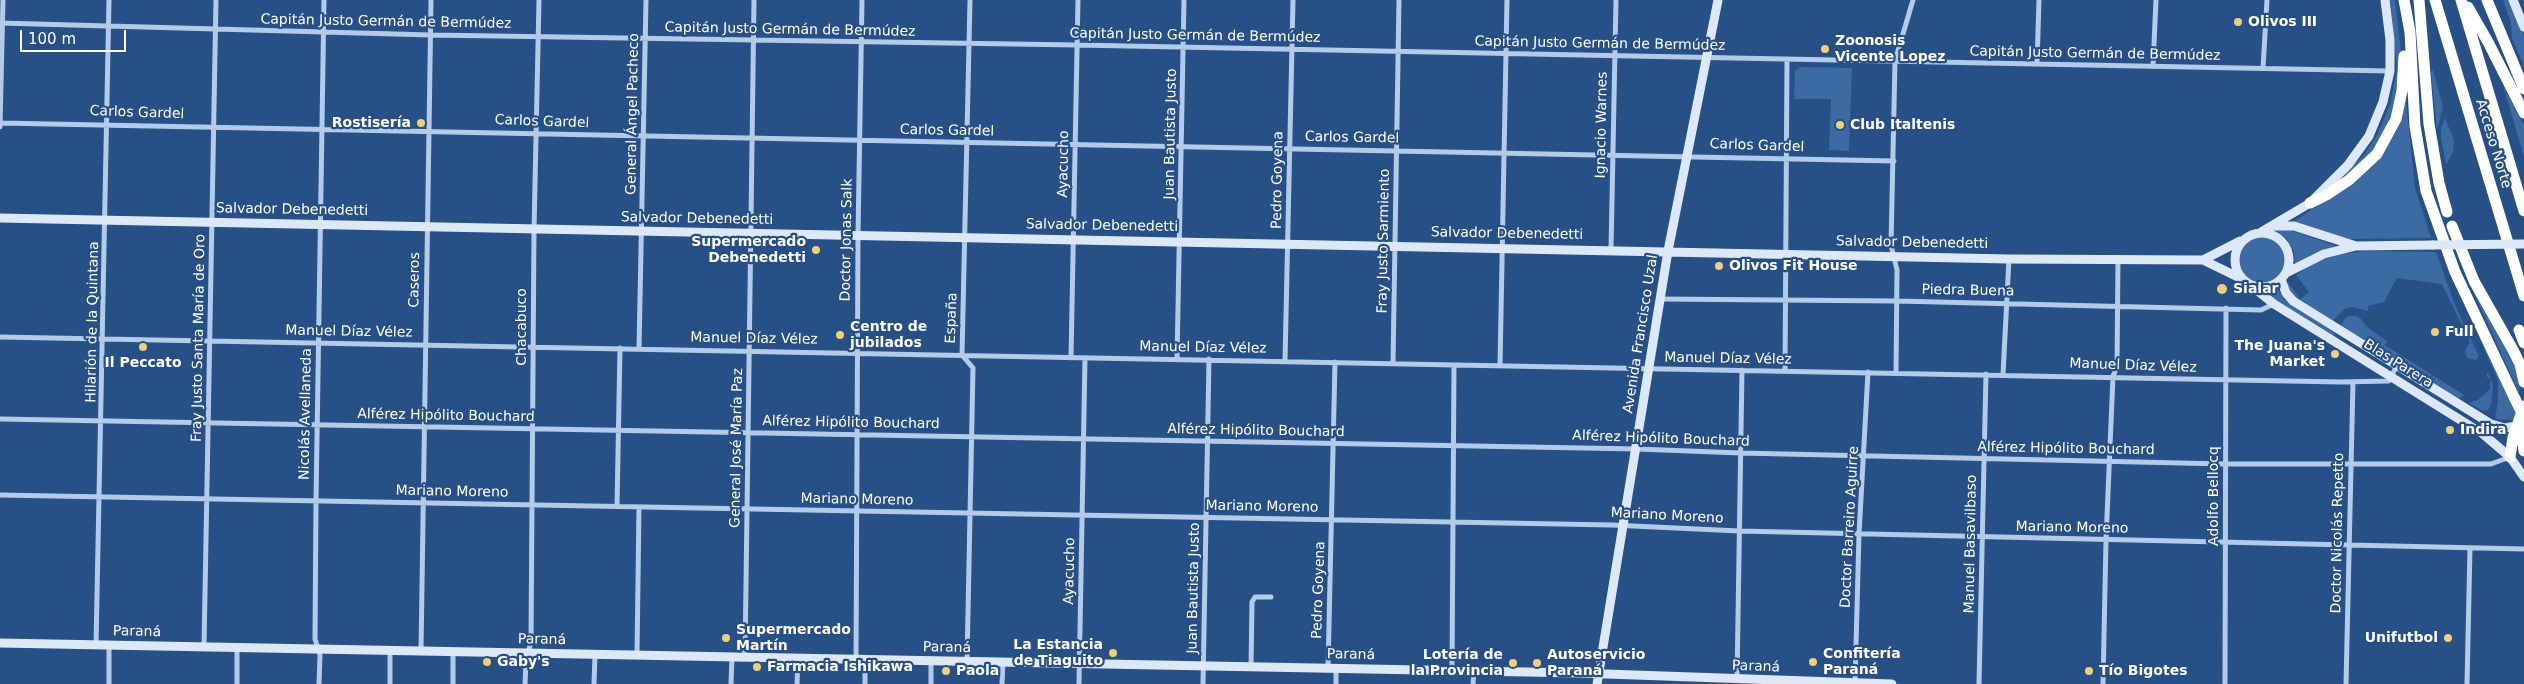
<!DOCTYPE html>
<meta charset="utf-8">
<style>
body{margin:0}
#map{position:relative;width:2524px;height:684px;overflow:hidden;background:#275087;font-family:"DejaVu Sans",sans-serif}
canvas{display:block}
.scale{position:absolute;left:20px;top:30px;width:106px;height:22px;box-sizing:border-box;border:2px solid #fff;border-top:0;padding-left:6px;font-size:15px;line-height:18px;white-space:nowrap;color:#fff;-webkit-text-stroke:4px #275087;paint-order:stroke}
</style>
<div id="map">
<canvas width="2524" height="684"></canvas>
<div class="scale">100 m</div>
</div>
<script>
const g = document.querySelector('canvas').getContext('2d');
g.lineJoin = 'round';
function paint(path, color) {
  g.fillStyle = color;
  g.fill(path, 'evenodd');
}
function shape(rows) {
  const path = new Path2D();
  for (const r of rows) {
    if (r.length === 3) {
      path.moveTo(r[0] + r[2], r[1]);
      path.arc(r[0], r[1], r[2], 0, 2 * Math.PI);
      continue;
    }
    path.moveTo(r[0], r[1]);
    for (let i = 2; i < r.length; i += 2) path.lineTo(r[i], r[i + 1]);
  }
  return path;
}
function stroke(path, color, width, dash) {
  g.strokeStyle = color;
  g.lineWidth = width;
  g.lineCap = dash ? 'butt' : 'round';
  g.setLineDash(dash || []);
  g.stroke(path);
}
function write(font, color, halo, rows, align = 'center') {
  g.font = font + ' "DejaVu Sans",sans-serif';
  g.lineWidth = 4.5;
  g.setLineDash([]);
  g.textBaseline = 'middle';
  g.strokeStyle = halo;
  g.fillStyle = color;
  for (const [text, x, y, turn = 0] of rows) {
    g.save();
    g.translate(x, y);
    g.rotate((+turn || 0) * Math.PI / 180);
    g.textAlign = isNaN(turn) ? turn : align;
    if (halo) g.strokeText(text, 0, 0);
    g.fillText(text, 0, 0);
    g.restore();
  }
}
const green = shape([
 [2390,0,2395,0,2402,61,2396,104,2386,134,2372,154,2346,176,2344,174,2363,156,2377,135,2390,105,2397,68],
 [2503,0,2510,0,2524,35,2524,66,2512,39,2511,23],
 [1800,67,1852,68,1849,151,1829,150,1831,99,1794,99,1795,71],
 [2433,70,2443,107,2437,130,2431,72],
 [2503,85,2524,126,2524,157],
 [2406,101,2415,188,2431,238,2349,239,2292,223,2359,177,2391,139],
 [2445,118,2454,140,2453,152,2446,165,2441,138,2441,128],
 [2275,230,2290,230,2339,247,2320,251,2295,264,2294,251,2286,238],
 [2262,260,27],
 [2367,251,2436,252,2455,305,2479,356,2476,360,2467,358,2465,350,2470,342,2442,284,2397,278,2384,302,2368,306,2368,311,2353,307,2344,309,2332,322,2289,295,2286,289,2288,282,2300,299,2309,292,2296,275,2313,263,2342,254],
 [2456,253,2511,352,2520,383,2519,393],
 [2278,289,2284,300,2334,332,2335,338,2264,294],
 [2463,301,2517,416,2514,420,2495,419,2498,400,2498,380],
 [2349,316,2356,316,2361,319,2366,326,2387,341,2385,345,2464,395,2457,400,2340,328,2345,318],
 [2488,372,2493,385,2491,405,2488,410,2483,411,2469,403,2478,400,2490,389,2490,379,2486,376]
]);
const street = shape([
 [0,23,431,35,1077,45,2390,71],
 [2037,64,2039,0],
 [2153,66,2156,0],
 [2263,68,2267,0],
 [0,123,1894,161],
 [0,127,3,0],
 [1611,250,1616,0],
 [1660,299,1897,301,2261,310,2274,304],
 [0,337,2340,382,2389,381,2397,365],
 [639,349,646,0],
 [1071,358,1078,0],
 [1177,359,1184,0],
 [1285,361,1293,0],
 [1393,363,1399,0],
 [1500,366,1507,0],
 [1785,371,1787,59],
 [1896,373,1897,270,1891,245,1895,61,1913,0],
 [2003,374,2009,259],
 [0,419,1637,449,1741,453,2225,464,2491,464,2510,457],
 [0,495,1612,525,1739,531,2524,549],
 [617,506,620,348],
 [96,645,109,0],
 [204,647,216,0],
 [421,651,431,0],
 [453,652,453,684],
 [637,655,639,507],
 [745,657,754,0],
 [856,660,858,235,862,0],
 [931,661,931,684],
 [967,662,973,368,962,355,970,0],
 [1251,667,1252,602,1255,597,1271,597],
 [1328,669,1335,362],
 [1452,671,1454,365],
 [1737,680,1742,370],
 [1855,683,1859,534,1868,372],
 [109,684,109,645],
 [237,684,237,647],
 [319,684,320,655,315,639,316,501,324,0],
 [390,684,390,650],
 [525,684,526,660,531,642,534,230,539,0],
 [594,684,595,655],
 [731,684,732,657],
 [797,684,798,658],
 [865,684,865,660],
 [1002,684,1003,662],
 [1079,684,1085,358],
 [1203,684,1209,359],
 [1336,684,1336,669],
 [1473,684,1474,671],
 [1979,684,1986,374],
 [2103,684,2106,540,2113,376,2117,367,2118,259],
 [2225,684,2226,308],
 [2346,684,2353,382],
 [2467,684,2470,548]
]);
const secondary = shape([
 [2513,0,2524,27],
 [0,218,2009,259,2203,260,2242,279],
 [2274,226,2294,226,2353,245],
 [2261,232,2310,203,2348,165,2369,136,2383,102,2390,71,2390,40,2385,0],
 [2262,260,27],
 [2203,260,2240,241],
 [2286,273,2324,254,2356,246,2433,245],
 [2281,279,2286,293,2293,301,2491,424,2505,428,2516,426],
 [2249,284,2274,304,2483,434,2510,457,2524,477],
 [0,643,1578,673,1892,684],
 [1597,684,1668,251,1718,0]
]);
const highway = shape([
 [2404,0,2410,32,2415,126,2426,191,2455,272,2515,399],
 [2419,0,2429,124,2439,183,2447,212],
 [2435,0,2524,296],
 [2461,0,2524,211],
 [2487,0,2524,89],
 [2468,7,2488,42,2524,113],
 [2310,203,2328,194,2349,180,2377,154,2396,119,2402,91,2404,56],
 [2452,226,2474,281,2513,350,2520,364,2524,382],
 [2519,330,2524,343],
 [2524,420,2522,438,2524,451],
 [2510,457,2513,437,2524,406]
]);
const secondaryBridge = shape([
 [2433,245,2524,244]
]);
const highwayBridge = shape([
 [2515,399,2524,417]
]);
const markers = [
 [2238,22,5,"#f0cf79"],
 [1825,49,5,"#f0cf79"],
 [421,123,5,"#f0cf79"],
 [1840,125,5,"#f0cf79"],
 [816,250,5,"#f0cf79"],
 [1719,266,5,"#f0cf79"],
 [2222,289,6,"#f0cf79"],
 [2435,332,5,"#f0cf79"],
 [840,335,5,"#f0cf79"],
 [143,347,5,"#f0cf79"],
 [2335,354,5,"#f0cf79"],
 [2450,430,5,"#f0cf79"],
 [726,638,5,"#f0cf79"],
 [2448,638,5,"#f0cf79"],
 [1113,653,5,"#f0cf79"],
 [487,662,5,"#f0cf79"],
 [1813,662,5,"#f0cf79"],
 [1513,663,5,"#f0cf79"],
 [1537,663,5,"#f0cf79"],
 [757,667,5,"#f0cf79"],
 [946,671,5,"#f0cf79"],
 [2089,671,5,"#f0cf79"]
];
const streetNames = [
 ["Capitán Justo Germán de Bermúdez",386,22,1],
 ["Capitán Justo Germán de Bermúdez",790,30,1],
 ["Capitán Justo Germán de Bermúdez",1195,36,1],
 ["Capitán Justo Germán de Bermúdez",1600,44,1],
 ["Capitán Justo Germán de Bermúdez",2095,54,1],
 ["Carlos Gardel",137,113,2],
 ["General Ángel Pacheco",633,114,-89],
 ["Carlos Gardel",542,122,2],
 ["Ignacio Warnes",1602,125,-89],
 ["Carlos Gardel",947,131,1],
 ["Juan Bautista Justo",1171,134,-89],
 ["Carlos Gardel",1352,138,1],
 ["Acceso Norte",2493,144,73],
 ["Carlos Gardel",1757,146,2],
 ["Ayacucho",1064,164,-89],
 ["Pedro Goyena",1278,180,-89],
 ["Salvador Debenedetti",292,210,1],
 ["Salvador Debenedetti",697,219,1],
 ["Salvador Debenedetti",1102,226,1],
 ["Salvador Debenedetti",1507,234,1],
 ["Doctor Jonas Salk",847,240,-89],
 ["Fray Justo Sarmiento",1384,241,-89],
 ["Salvador Debenedetti",1912,243,1],
 ["Caseros",415,280,-89],
 ["Piedra Buena",1968,291,1],
 ["España",952,318,-88],
 ["Hilarión de la Quintana",93,322,-89],
 ["Chacabuco",522,327,-90],
 ["Manuel Díaz Vélez",349,332,1],
 ["Avenida Francisco Uzal",1641,334,-81],
 ["Fray Justo Santa María de Oro",199,338,-89],
 ["Manuel Díaz Vélez",754,339,1],
 ["Manuel Díaz Vélez",1203,348,1],
 ["Manuel Díaz Vélez",1728,359,1],
 ["Blas Parera",2398,364,32],
 ["Manuel Díaz Vélez",2133,366,2],
 ["Nicolás Avellaneda",306,414,-89],
 ["Alférez Hipólito Bouchard",446,416,1],
 ["Alférez Hipólito Bouchard",851,423,1],
 ["Alférez Hipólito Bouchard",1256,431,1],
 ["Alférez Hipólito Bouchard",1661,439,2],
 ["General José María Paz",737,448,-89],
 ["Alférez Hipólito Bouchard",2066,449,1],
 ["Mariano Moreno",452,492,1],
 ["Adolfo Bellocq",2214,496,-90],
 ["Mariano Moreno",857,500,1],
 ["Mariano Moreno",1262,507,1],
 ["Mariano Moreno",1667,516,3],
 ["Doctor Barreiro Aguirre",1850,527,-87],
 ["Mariano Moreno",2072,528,1],
 ["Doctor Nicolás Repetto",2338,533,-89],
 ["Manuel Basavilbaso",1971,544,-89],
 ["Ayacucho",1070,571,-89],
 ["Juan Bautista Justo",1194,588,-89],
 ["Pedro Goyena",1319,590,-88],
 ["Paraná",137,632,1],
 ["Paraná",542,640,1],
 ["Paraná",947,648,1],
 ["Paraná",1351,655,1],
 ["Paraná",1756,667,2]
];
const poiNames = [
 ["Olivos III",2248,22],
 ["Zoonosis",1835,41],
 ["Vicente Lopez",1835,57],
 ["Rostisería",411,123,"right"],
 ["Club Italtenis",1850,125],
 ["Supermercado",806,242,"right"],
 ["Debenedetti",806,258,"right"],
 ["Olivos Fit House",1729,266],
 ["Sialar",2233,289],
 ["Centro de",850,327],
 ["jubilados",850,343],
 ["Full",2445,332],
 ["The Juana's",2325,346,"right"],
 ["Market",2325,362,"right"],
 ["Il Peccato",143,363,"center"],
 ["Indira",2460,430],
 ["Supermercado",736,630],
 ["Martín",736,646],
 ["Unifutbol",2438,638,"right"],
 ["La Estancia",1103,645,"right"],
 ["de Tiaguito",1103,661,"right"],
 ["Confitería",1823,654],
 ["Paraná",1823,670],
 ["Lotería de",1503,655,"right"],
 ["la Provincia",1503,671,"right"],
 ["Autoservicio",1547,655],
 ["Paraná",1547,671],
 ["Gaby's",497,662],
 ["Farmacia Ishikawa",767,667],
 ["Paola",956,671],
 ["Tío Bigotes",2099,671]
];
paint(green, '#3c6aa3');
stroke(street, '#b3cbe8', 5);
stroke(secondary, '#dde8f7', 9);
stroke(highway, '#fff', 11);
stroke(secondaryBridge, '#dde8f7', 9);
stroke(highwayBridge, '#fff', 11);
for (const [x, y, r, color] of markers) {
  const dot = new Path2D();
  dot.arc(x, y, r, 0, 2 * Math.PI);
  g.fillStyle = color;
  g.fill(dot);
  stroke(dot, '#275087', 2);
}
write('14px', '#fff', '#275087', streetNames);
write('bold 14px', '#fff', '#275087', poiNames, 'left');
</script>
